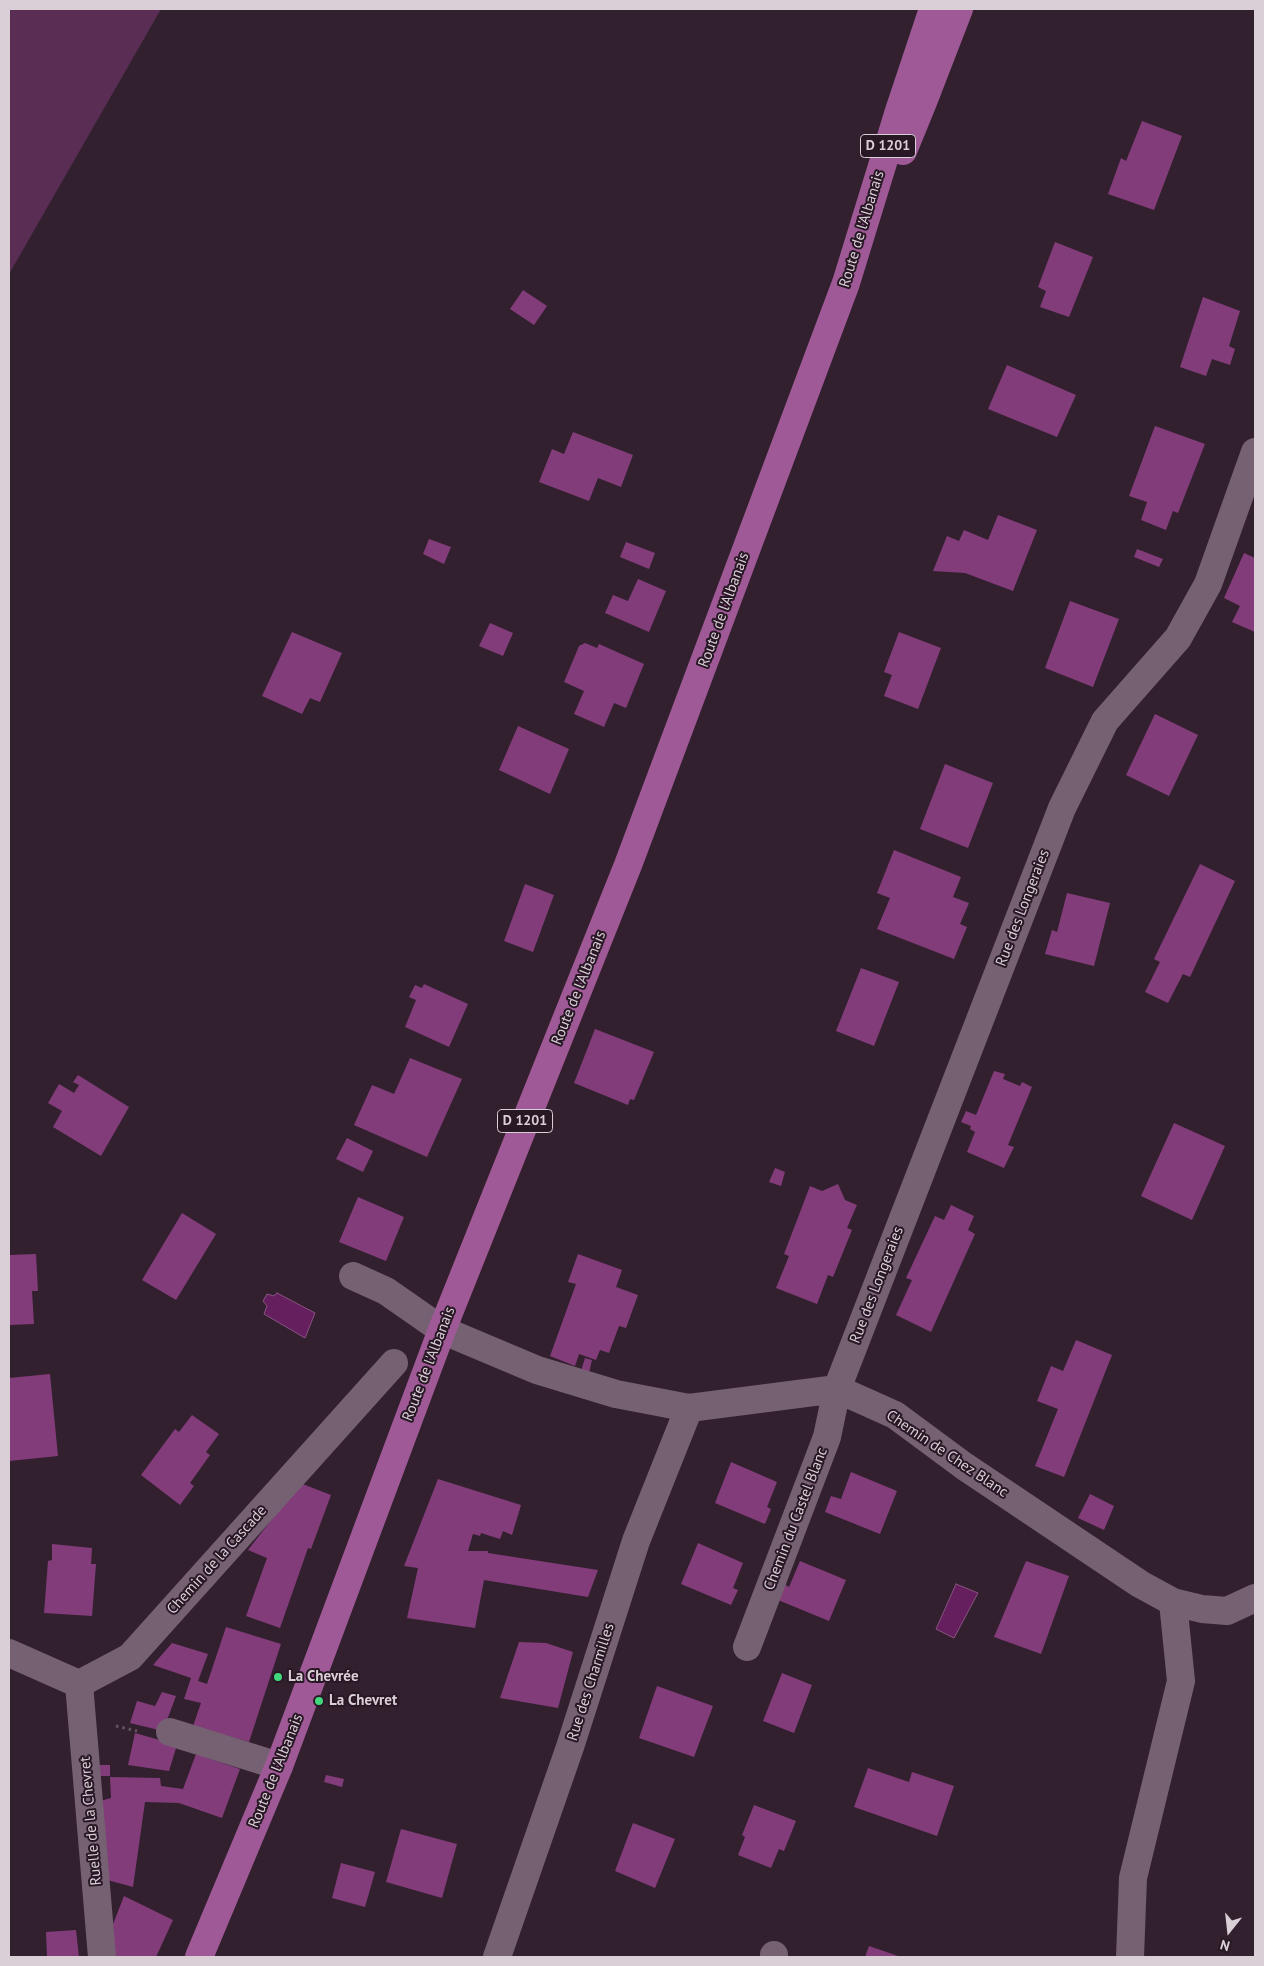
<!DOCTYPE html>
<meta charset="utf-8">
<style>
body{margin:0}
#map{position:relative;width:1264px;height:1966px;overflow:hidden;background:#32202f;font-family:"PT Sans",sans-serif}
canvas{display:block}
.frame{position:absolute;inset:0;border:10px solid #daced7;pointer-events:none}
.north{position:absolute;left:1204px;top:1906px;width:50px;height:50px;-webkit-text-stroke:4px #281725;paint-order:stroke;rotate:196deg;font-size:14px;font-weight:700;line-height:20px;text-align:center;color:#daced7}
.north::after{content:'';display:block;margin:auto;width:18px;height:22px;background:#daced7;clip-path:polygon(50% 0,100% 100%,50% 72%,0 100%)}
</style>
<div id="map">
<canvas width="1264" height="1966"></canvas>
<div class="frame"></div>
<div class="north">N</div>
</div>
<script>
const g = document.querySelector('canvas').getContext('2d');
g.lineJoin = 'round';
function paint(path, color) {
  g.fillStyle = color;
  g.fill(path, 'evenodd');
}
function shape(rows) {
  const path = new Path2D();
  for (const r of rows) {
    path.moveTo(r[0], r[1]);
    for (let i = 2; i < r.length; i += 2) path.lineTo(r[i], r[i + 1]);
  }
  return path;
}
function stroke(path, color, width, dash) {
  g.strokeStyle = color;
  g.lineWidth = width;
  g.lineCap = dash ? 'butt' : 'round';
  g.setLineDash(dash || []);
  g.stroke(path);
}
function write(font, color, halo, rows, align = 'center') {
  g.font = font + ' "PT Sans",sans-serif';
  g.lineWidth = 4;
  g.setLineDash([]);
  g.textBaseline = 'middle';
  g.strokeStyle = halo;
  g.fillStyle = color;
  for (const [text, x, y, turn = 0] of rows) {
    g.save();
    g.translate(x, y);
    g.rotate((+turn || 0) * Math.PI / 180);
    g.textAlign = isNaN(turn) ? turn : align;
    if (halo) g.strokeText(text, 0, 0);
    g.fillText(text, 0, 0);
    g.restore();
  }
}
const green = shape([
 [9,9,161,9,9,274]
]);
const water = shape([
 [277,1293,315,1313,305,1338,264,1314,267,1306,263,1301,267,1294,274,1296,277,1293],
 [956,1584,978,1593,954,1638,936,1629,956,1584]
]);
const building = shape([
 [1142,121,1182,136,1154,210,1108,194,1121,158,1126,161],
 [1055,242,1093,257,1069,317,1040,307,1046,291,1038,287],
 [523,290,547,306,534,325,510,309],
 [1203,297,1240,311,1229,346,1235,349,1230,365,1212,359,1206,376,1180,367],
 [1007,365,1076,395,1057,437,988,409],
 [1155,426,1205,444,1178,513,1173,511,1166,530,1141,520,1147,502,1129,496],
 [573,432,633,455,621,487,598,478,589,501,539,482,552,449,564,454],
 [998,515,1037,530,1013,591,965,573,933,571,947,536,959,541,964,530,988,540],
 [429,539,451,547,444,564,423,554],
 [626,542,655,553,649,569,620,557],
 [1137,549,1163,559,1159,567,1134,557],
 [1244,553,1255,558,1255,632,1232,622,1240,606,1224,598],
 [638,579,666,591,649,632,605,613,613,595,628,601],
 [1070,601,1119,619,1093,687,1045,668],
 [490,623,513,633,503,656,479,646],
 [292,632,342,653,320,702,310,698,302,714,262,696],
 [899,632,941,648,918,709,884,696,892,675,884,672],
 [585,643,597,648,599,644,644,664,626,708,614,703,604,727,574,714,584,691,564,682,579,646],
 [1155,714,1198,735,1169,796,1126,775],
 [518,726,569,749,550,794,499,770],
 [945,764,993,783,968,848,920,829],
 [894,850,961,877,953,897,969,903,960,924,967,927,954,959,877,929,890,898,877,893],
 [1200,864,1235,881,1190,977,1183,974,1168,1003,1145,992,1160,962,1154,959],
 [525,884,554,895,533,952,504,941],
 [1067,893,1110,903,1094,966,1045,954,1052,930,1057,932],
 [861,968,899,982,874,1046,836,1031],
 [424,984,468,1004,449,1047,405,1027,416,1000,409,997,415,985,422,988],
 [595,1029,654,1052,634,1100,630,1099,628,1105,574,1083],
 [410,1058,462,1079,427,1157,354,1125,372,1085,394,1094],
 [994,1071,1005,1074,1003,1079,1020,1086,1022,1082,1032,1087,1008,1145,1014,1147,1004,1168,967,1152,975,1132,970,1129,971,1126,961,1122,966,1111,976,1115],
 [78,1075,129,1107,101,1156,53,1127,62,1111,48,1103,59,1084,74,1093,79,1085,73,1082],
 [1174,1123,1225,1146,1192,1220,1141,1196],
 [347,1138,373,1151,363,1172,336,1159],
 [775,1168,785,1172,781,1186,769,1182],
 [838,1184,845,1200,857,1205,847,1228,852,1230,833,1277,828,1275,817,1304,776,1288,789,1256,784,1254,810,1186,822,1191],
 [358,1197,404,1217,386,1261,339,1242],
 [951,1205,974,1216,968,1230,975,1234,931,1332,896,1315,912,1280,906,1278,935,1216,944,1220],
 [182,1213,216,1234,176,1300,142,1280],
 [36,1254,38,1291,32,1291,34,1324,9,1325,9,1255],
 [578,1254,622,1270,616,1287,638,1295,626,1328,619,1326,609,1353,600,1350,596,1360,579,1354,575,1366,550,1356,576,1284,568,1282],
 [1076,1340,1112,1355,1064,1477,1035,1466,1058,1409,1037,1401,1051,1366,1063,1371],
 [585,1358,592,1360,589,1373,581,1371],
 [50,1374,58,1456,9,1461,9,1378],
 [192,1415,219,1434,206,1452,210,1455,190,1483,194,1486,180,1505,141,1475,175,1429,179,1432],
 [731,1462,777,1482,767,1507,771,1509,765,1524,715,1503],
 [851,1472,897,1491,880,1534,825,1512,831,1496,841,1499],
 [438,1479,521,1505,512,1535,503,1531,500,1539,481,1533,480,1536,473,1534,468,1551,488,1551,488,1553,598,1570,588,1597,484,1580,475,1628,407,1618,418,1568,404,1566],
 [300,1483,331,1495,311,1549,308,1548,280,1628,246,1616,267,1558,248,1550],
 [1090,1494,1114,1506,1104,1530,1078,1518],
 [698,1543,743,1563,733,1588,738,1590,731,1605,681,1584],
 [52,1544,92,1548,91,1564,96,1564,92,1616,44,1613,48,1561,52,1560],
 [800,1561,846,1580,829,1621,778,1600,784,1584,789,1587],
 [1026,1561,1069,1576,1041,1654,994,1637],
 [226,1627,281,1644,249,1742,193,1726,201,1703,184,1699,191,1678,153,1665,172,1643,208,1654,198,1681,207,1684],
 [519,1642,546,1643,573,1652,558,1708,500,1698],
 [782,1673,812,1685,794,1733,763,1721],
 [657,1686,713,1706,694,1757,639,1738],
 [162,1692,176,1696,163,1731,130,1723,137,1701,155,1706],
 [135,1733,177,1745,169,1771,128,1765],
 [196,1754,240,1769,222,1818,179,1803,145,1802,133,1887,100,1878,93,1803,111,1798,110,1777,160,1778,161,1786,183,1789],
 [98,1765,110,1765,110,1776,98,1776],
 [868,1768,909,1782,912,1772,954,1786,937,1836,854,1807],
 [326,1775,344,1779,342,1787,324,1782],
 [754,1805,796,1821,784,1851,779,1849,771,1868,738,1855,745,1837,742,1835],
 [633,1823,675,1839,655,1888,615,1871],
 [401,1829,457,1844,442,1898,386,1882],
 [341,1863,375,1872,365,1907,332,1898],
 [124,1896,173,1920,156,1957,110,1957,110,1932],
 [76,1930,79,1957,47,1957,46,1932],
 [869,1946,901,1957,865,1957]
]);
const path = shape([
 [116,1726,137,1731]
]);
const minor = shape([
 [353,1276,386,1291,442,1330,537,1370,616,1394,689,1408,837,1389,895,1415,964,1466,1140,1584,1173,1602,1202,1609,1227,1611,1255,1598],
 [747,1647,827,1437,837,1389,1062,808,1105,721,1178,638,1208,584,1255,452],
 [9,1653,79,1684,130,1657,394,1363],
 [79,1684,102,1957],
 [170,1732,279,1766],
 [774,1955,774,1957],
 [497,1957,570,1747,636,1541,689,1408],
 [1130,1957,1133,1878,1181,1681,1173,1602]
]);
const major = shape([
 [903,151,923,102,959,9],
 [199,1957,279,1766,442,1330,628,865,846,283,898,114,933,9]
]);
const markers = [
 [278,1677,5,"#42d77c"],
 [319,1701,5,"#42d77c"]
];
const shields = [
 [888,146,55],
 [525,1121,55]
];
const shieldNames = [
 ["D 1201",888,146],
 ["D 1201",525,1121]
];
const streetNames = [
 ["Route de l'Albanais",862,229,-73],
 ["Route de l'Albanais",724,610,-70],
 ["Rue des Longeraies",1023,908,-69],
 ["Route de l'Albanais",579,988,-68],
 ["Rue des Longeraies",877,1285,-69],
 ["Route de l'Albanais",429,1364,-69],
 ["Chemin de Chez Blanc",947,1454,34],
 ["Chemin du Castel Blanc",796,1519,-69],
 ["Chemin de la Cascade",217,1560,-48],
 ["Rue des Charmilles",591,1682,-72],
 ["Route de l'Albanais",276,1771,-68],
 ["Ruelle de la Chevret",91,1821,-95]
];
const poiNames = [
 ["La Chevrée",288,1677],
 ["La Chevret",329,1701]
];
paint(green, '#5a2e54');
paint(water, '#651f5e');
stroke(water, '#885482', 1);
paint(building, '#833c7a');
stroke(path, '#655562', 3, [2.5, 4]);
stroke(minor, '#766172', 28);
stroke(major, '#9f5996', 28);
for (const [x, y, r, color] of markers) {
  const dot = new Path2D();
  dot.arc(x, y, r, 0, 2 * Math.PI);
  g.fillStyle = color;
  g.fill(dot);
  stroke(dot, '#281725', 2);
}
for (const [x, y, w] of shields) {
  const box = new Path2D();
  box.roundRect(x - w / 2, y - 11.5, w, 23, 4);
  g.fillStyle = '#281725';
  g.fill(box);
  stroke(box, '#daced7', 1);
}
write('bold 14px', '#daced7', null, shieldNames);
write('15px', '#daced7', '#281725', streetNames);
write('bold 15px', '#daced7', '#281725', poiNames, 'left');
</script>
